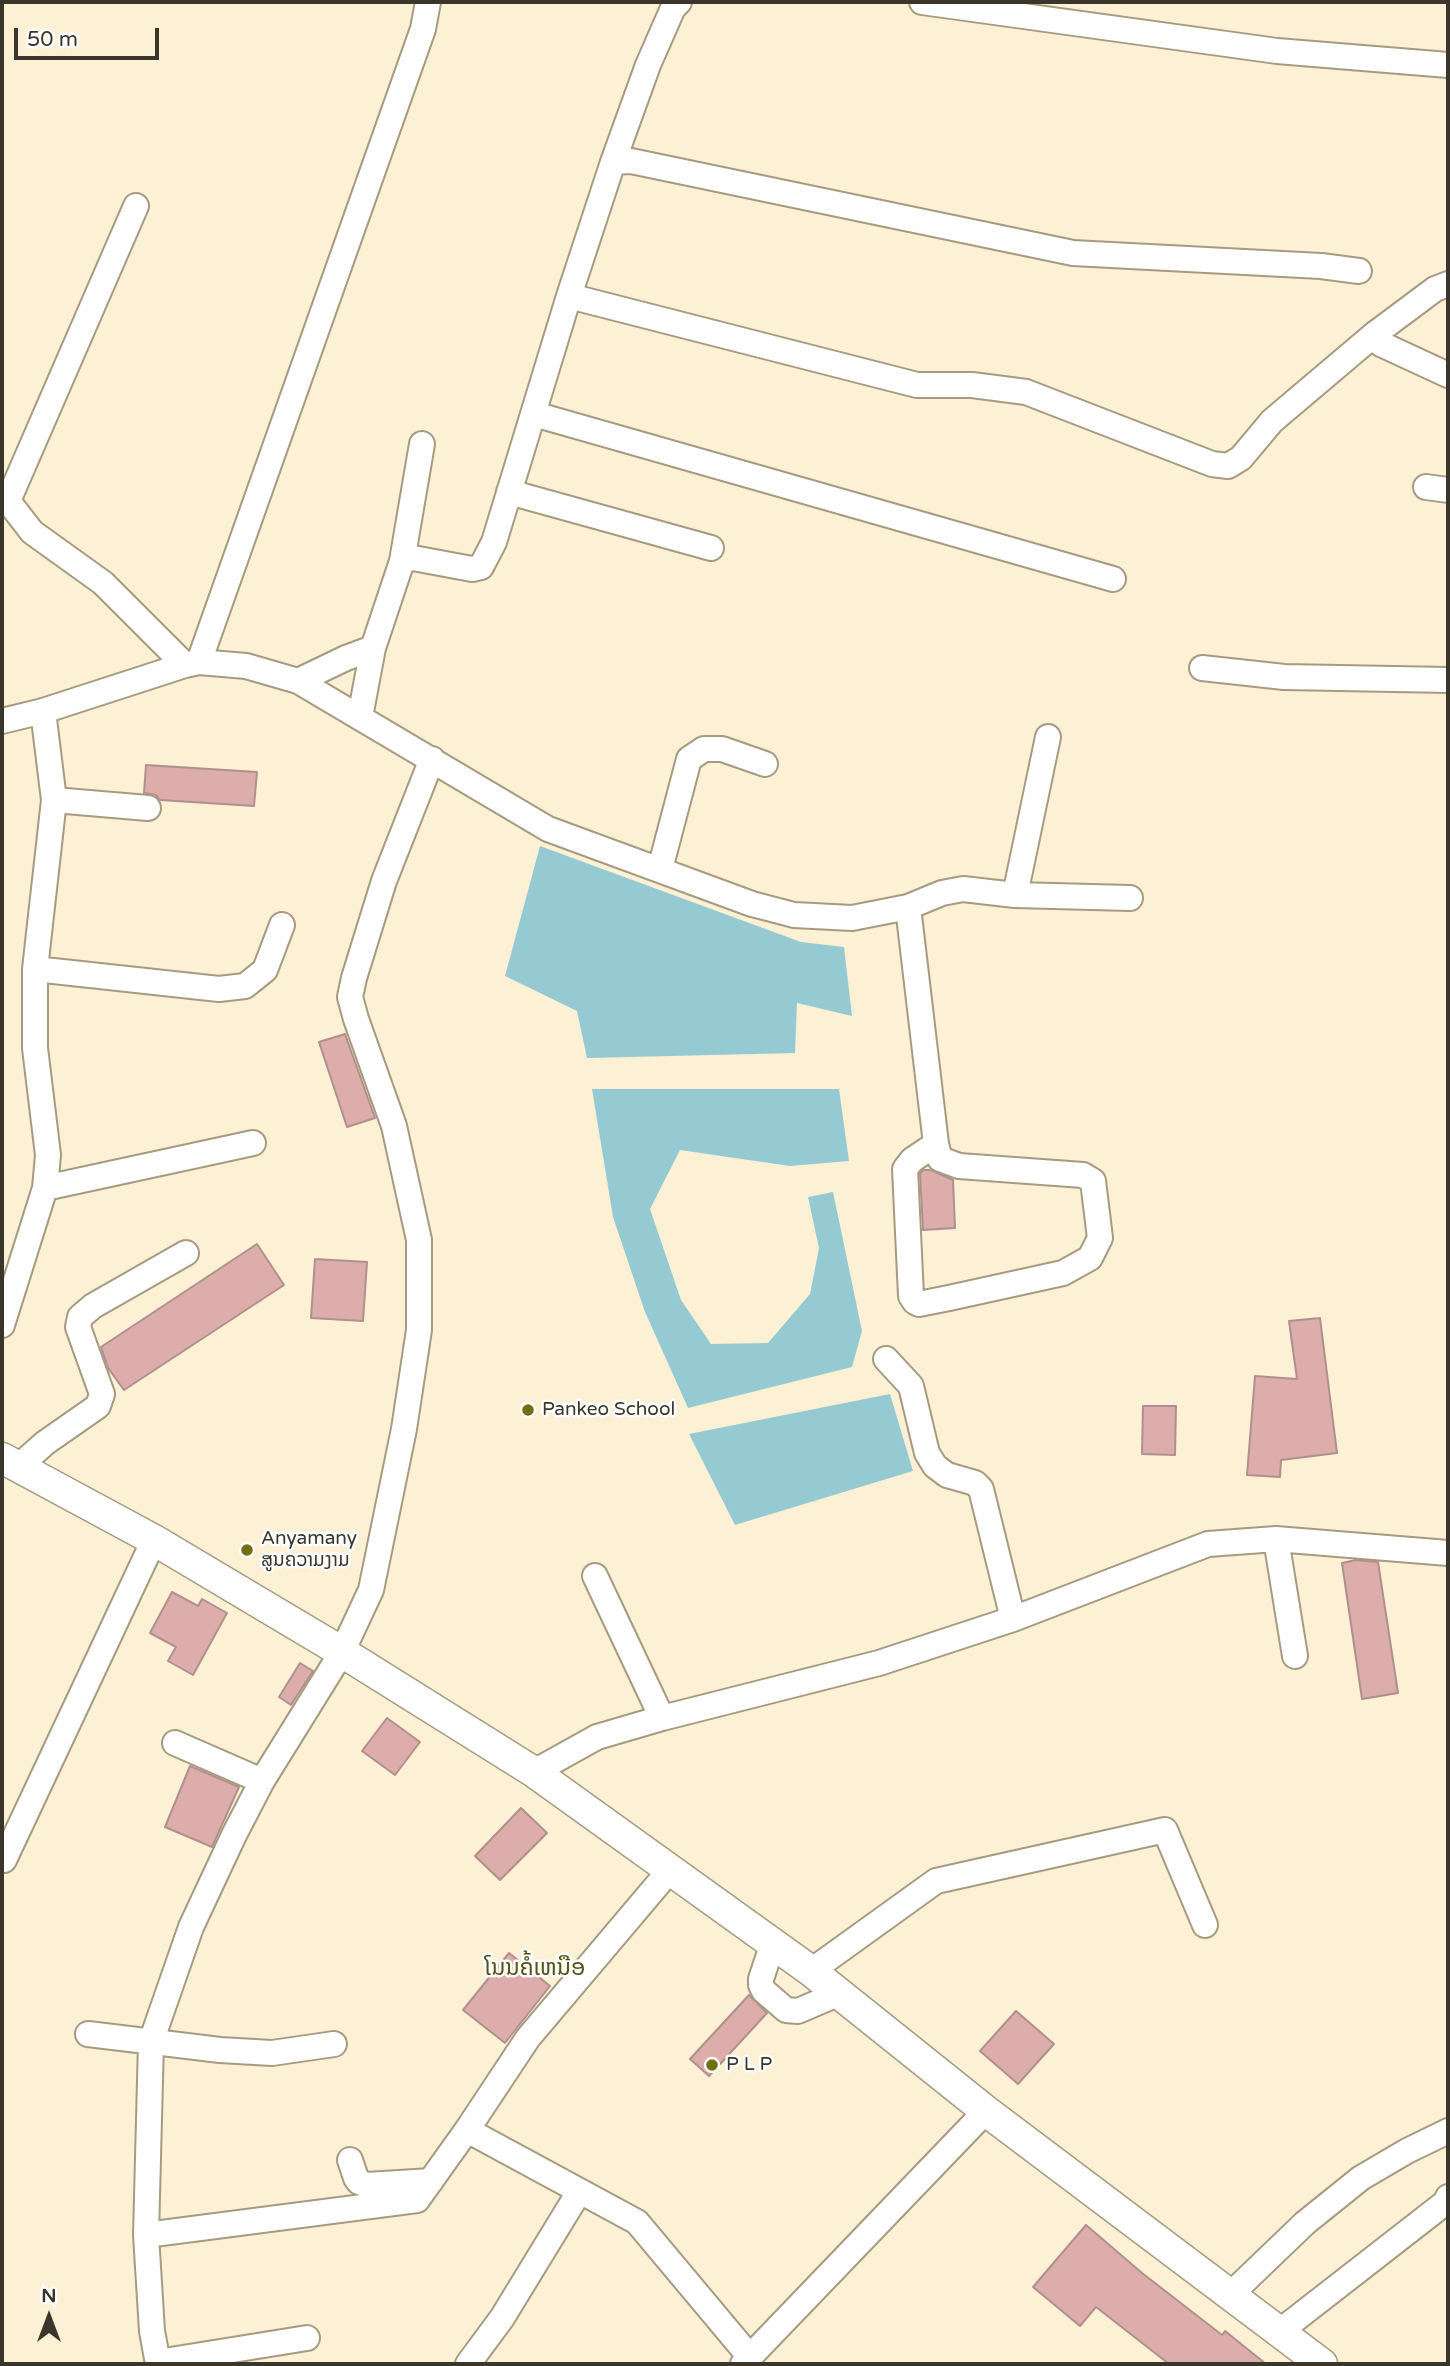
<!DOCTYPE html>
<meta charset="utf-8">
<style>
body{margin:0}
#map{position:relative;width:1450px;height:2366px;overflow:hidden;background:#fcf0d5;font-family:"Varela Round",sans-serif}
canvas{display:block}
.frame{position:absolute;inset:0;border:4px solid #3a362b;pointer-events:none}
.north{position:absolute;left:14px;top:2282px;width:70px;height:70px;-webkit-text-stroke:5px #fefefe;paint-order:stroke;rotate:0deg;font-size:19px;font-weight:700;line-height:28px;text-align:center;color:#3a362b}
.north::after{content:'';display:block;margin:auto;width:24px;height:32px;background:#3a362b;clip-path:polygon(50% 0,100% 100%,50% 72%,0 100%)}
.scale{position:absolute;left:14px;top:28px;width:145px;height:32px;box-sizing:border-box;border:4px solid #3a362b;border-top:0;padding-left:9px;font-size:21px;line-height:24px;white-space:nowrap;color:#3a362b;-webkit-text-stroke:5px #fefefe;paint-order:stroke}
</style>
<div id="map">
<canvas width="1450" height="2366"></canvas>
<div class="frame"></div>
<div class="north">N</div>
<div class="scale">50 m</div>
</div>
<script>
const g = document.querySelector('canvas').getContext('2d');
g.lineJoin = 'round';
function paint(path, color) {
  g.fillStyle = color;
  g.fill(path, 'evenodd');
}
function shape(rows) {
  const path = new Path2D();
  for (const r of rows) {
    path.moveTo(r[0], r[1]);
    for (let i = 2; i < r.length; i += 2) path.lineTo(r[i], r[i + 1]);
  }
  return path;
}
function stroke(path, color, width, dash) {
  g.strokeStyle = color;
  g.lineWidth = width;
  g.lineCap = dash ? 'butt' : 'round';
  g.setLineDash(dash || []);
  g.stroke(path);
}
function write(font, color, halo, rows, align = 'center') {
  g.font = font + ' "Varela Round","Noto Sans Lao",sans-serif';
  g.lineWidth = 5;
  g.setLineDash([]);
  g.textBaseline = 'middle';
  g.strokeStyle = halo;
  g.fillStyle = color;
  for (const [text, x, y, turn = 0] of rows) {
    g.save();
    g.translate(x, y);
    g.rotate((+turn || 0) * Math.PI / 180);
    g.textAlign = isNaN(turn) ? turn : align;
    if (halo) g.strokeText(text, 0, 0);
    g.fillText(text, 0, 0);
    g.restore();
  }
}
const water = shape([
 [540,846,801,942,844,947,852,1016,797,1003,795,1053,587,1058,577,1011,505,976],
 [592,1089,839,1089,849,1161,790,1166,680,1150,650,1209,681,1300,711,1344,768,1343,810,1294,819,1248,808,1197,833,1192,862,1331,852,1367,688,1408,645,1312,613,1217],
 [890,1394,913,1471,735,1525,689,1434]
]);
const building = shape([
 [146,765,257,772,254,806,160,800,156,795,144,793,146,765],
 [345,1034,375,1118,347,1127,319,1042,345,1034],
 [923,1170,931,1170,953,1180,955,1228,923,1230,920,1174,923,1170],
 [257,1244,284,1285,124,1390,108,1368,101,1347,257,1244],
 [315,1259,367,1262,363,1321,311,1318,315,1259],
 [1320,1318,1337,1453,1281,1460,1280,1477,1247,1475,1255,1376,1297,1379,1289,1321,1320,1318],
 [1143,1406,1176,1406,1175,1455,1142,1454,1143,1406],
 [1356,1560,1378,1562,1398,1693,1362,1699,1342,1563,1356,1560],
 [172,1592,198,1606,202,1599,227,1613,193,1675,168,1661,176,1647,150,1633,172,1592],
 [300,1663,313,1671,291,1705,279,1697,300,1663],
 [387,1718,420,1742,395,1775,362,1751,387,1718],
 [190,1766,239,1787,212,1847,165,1827,190,1766],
 [521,1808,547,1833,500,1880,475,1856,521,1808],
 [509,1953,550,1986,505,2043,463,2010,509,1953],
 [749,1995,767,2013,709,2076,690,2059,749,1995],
 [1016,2011,1054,2044,1018,2084,980,2051,1016,2011],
 [1086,2225,1142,2273,1222,2335,1225,2331,1266,2364,1169,2364,1096,2307,1080,2326,1033,2287,1086,2225]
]);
const minor = shape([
 [922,2,1277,51,1448,65],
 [613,162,648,65,673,8,679,2],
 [569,296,917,385,972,385,1026,392,1212,464,1228,466,1241,458,1272,421,1376,333,1435,289,1448,284],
 [1376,333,1381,344,1448,375],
 [534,414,1113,579],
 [1426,487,1448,490],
 [509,492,711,548],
 [2,498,8,501,32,532,103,583,185,665],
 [8,501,136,206],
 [402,561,422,444],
 [199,662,423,29,428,2],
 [1202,668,1284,677,1448,680],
 [298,681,346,658,373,648,402,561,413,558,472,569,481,567,494,542,569,296,613,162,631,161,1073,253,1321,266,1359,271],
 [360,717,373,648],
 [2,721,43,711,185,665,199,662,246,666,298,681,548,829,752,904,794,915,852,918,908,907,942,893,963,889,1015,895,1130,898],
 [54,800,148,808],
 [660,869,689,759,704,749,722,749,765,764],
 [1015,895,1048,737],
 [908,907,936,1144,940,1159,959,1166,1083,1175,1093,1181,1100,1238,1090,1258,1063,1273,949,1298,919,1304,915,1302,911,1296,905,1169,912,1160,936,1144],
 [35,969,219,989,245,986,265,970,282,925],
 [45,1188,253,1143],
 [2,1325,45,1188,48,1155,35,1048,35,969,54,800,43,711],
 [886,1359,911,1386,927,1453,935,1466,947,1475,975,1483,981,1489,1013,1619],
 [18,1467,45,1443,98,1406,102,1394,78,1327,80,1317,93,1306,186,1253],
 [1276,1539,1295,1656],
 [595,1576,662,1718],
 [175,1743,262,1781],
 [534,1772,597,1737,662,1718,879,1663,1013,1619,1208,1544,1276,1539,1448,1553],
 [4,1860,154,1540],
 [773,1943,761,1979,761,1985,764,1991,786,2010,798,2011,840,1993],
 [811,1971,936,1881,1165,1830,1205,1925],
 [88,2034,220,2050,272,2053,334,2044],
 [467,2130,637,2222,750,2357],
 [350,2160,356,2178,359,2182,367,2185,431,2181],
 [146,2235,417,2200,467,2130,528,2038,670,1870],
 [1230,2295,1305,2223,1361,2178,1407,2151,1448,2131],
 [1279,2332,1446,2202,1448,2197],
 [158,2362,307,2338],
 [158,2364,152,2331,146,2235,151,2042,191,1927,234,1835,262,1781,342,1652,371,1590,404,1429,419,1330,419,1240,394,1126,356,1019,350,997,354,978,384,881,432,759],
 [468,2364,502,2318,579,2192],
 [743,2364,986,2111]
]);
const major = shape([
 [2,1458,154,1540,342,1652,534,1772,811,1971,986,2111,1322,2364]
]);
const markers = [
 [528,1410,7,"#726f11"],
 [247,1550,7,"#726f11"],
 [712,2065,7,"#726f11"]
];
const poiNames = [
 ["Pankeo School",542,1410],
 ["Anyamany",261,1539],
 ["ສູນຄວາມງາມ",261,1561],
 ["P L P",726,2065]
];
const quarterNames = [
 ["ໂນນຄໍ້ເຫນືອ",535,1969]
];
paint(water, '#96cad2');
paint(building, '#dcadaa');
stroke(building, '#b0908e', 2);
stroke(minor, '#a69b81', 28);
stroke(major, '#a69b81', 33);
stroke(minor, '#fff', 24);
stroke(major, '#fff', 30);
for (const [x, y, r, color] of markers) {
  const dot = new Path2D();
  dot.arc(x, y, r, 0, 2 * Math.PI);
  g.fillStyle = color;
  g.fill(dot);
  stroke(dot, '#fefefe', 2.5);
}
write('19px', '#3a362b', '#fefefe', poiNames, 'left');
write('23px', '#545316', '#fefefe', quarterNames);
</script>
